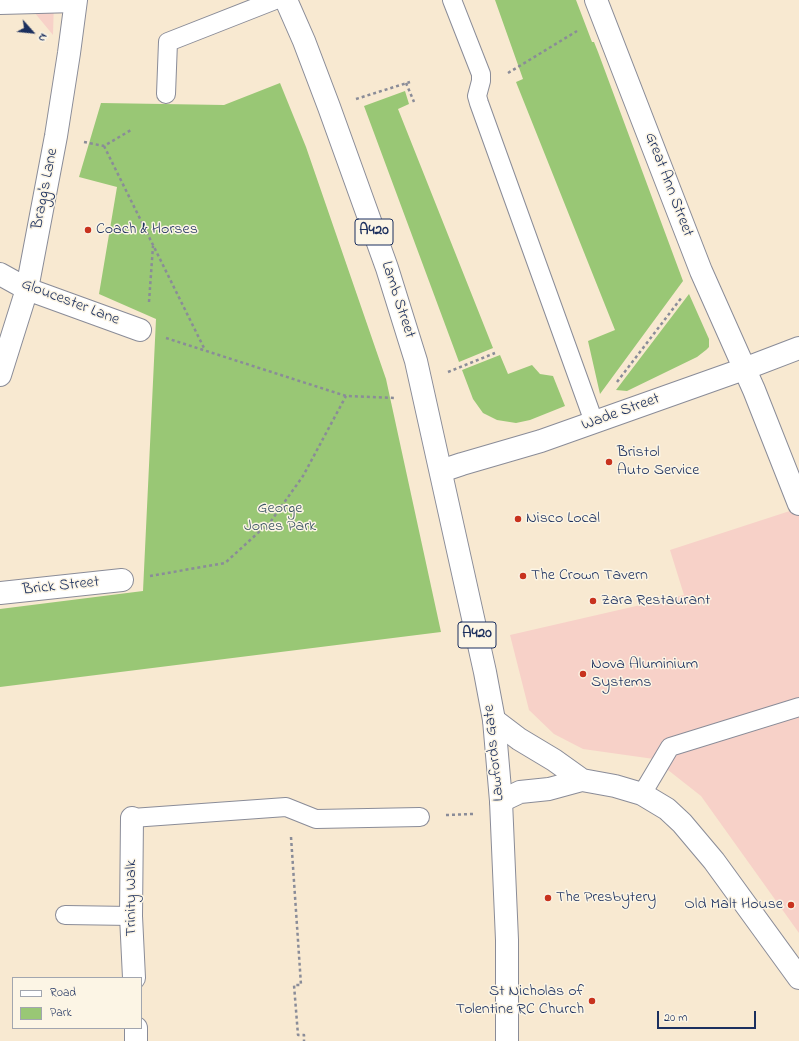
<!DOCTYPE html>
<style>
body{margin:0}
#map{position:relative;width:799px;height:1041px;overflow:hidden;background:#f8e9d1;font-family:"Indie Flower",sans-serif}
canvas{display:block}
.legend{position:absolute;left:12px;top:977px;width:130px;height:52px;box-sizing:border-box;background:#fcf5e5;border:1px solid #a2a6af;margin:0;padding:5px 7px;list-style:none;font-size:12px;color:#1b2f5e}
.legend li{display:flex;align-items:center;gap:8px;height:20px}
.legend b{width:20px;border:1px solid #a2a6af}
.north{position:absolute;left:12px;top:12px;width:40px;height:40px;-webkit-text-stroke:3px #fcf5e5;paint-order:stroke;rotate:117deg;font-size:11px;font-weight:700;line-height:16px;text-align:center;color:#1b2f5e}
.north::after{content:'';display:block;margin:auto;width:14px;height:18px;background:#1b2f5e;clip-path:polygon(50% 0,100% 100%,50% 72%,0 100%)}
.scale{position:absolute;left:657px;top:1011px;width:99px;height:18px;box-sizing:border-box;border:2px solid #1b2f5e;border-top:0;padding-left:5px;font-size:12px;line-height:14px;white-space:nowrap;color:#1b2f5e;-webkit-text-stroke:3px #fcf5e5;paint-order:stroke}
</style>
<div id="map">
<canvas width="799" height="1041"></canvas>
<ul class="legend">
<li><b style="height:5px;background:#fff"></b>Road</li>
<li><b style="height:11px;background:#99c775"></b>Park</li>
</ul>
<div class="north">N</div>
<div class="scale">20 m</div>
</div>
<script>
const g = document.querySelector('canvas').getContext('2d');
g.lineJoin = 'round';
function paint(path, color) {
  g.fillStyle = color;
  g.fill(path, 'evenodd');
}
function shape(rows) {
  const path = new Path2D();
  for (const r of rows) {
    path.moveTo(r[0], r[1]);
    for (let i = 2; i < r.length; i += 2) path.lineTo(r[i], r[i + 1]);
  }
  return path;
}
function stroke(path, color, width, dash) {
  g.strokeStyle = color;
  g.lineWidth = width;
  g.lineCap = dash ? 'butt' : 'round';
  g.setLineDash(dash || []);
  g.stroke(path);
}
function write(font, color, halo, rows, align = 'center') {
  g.font = font + ' "Indie Flower",sans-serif';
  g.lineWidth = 3;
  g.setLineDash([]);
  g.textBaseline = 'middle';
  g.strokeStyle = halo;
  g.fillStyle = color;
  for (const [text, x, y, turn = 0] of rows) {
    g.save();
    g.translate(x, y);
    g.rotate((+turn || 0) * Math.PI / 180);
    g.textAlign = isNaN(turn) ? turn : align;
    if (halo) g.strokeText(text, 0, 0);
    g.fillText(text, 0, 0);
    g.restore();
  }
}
const built = shape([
 [54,0,53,35,34,12],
 [799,508,799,933,701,796,654,759,583,749,554,734,529,710,510,635,684,595,670,550]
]);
const green = shape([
 [495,0,576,0,592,42,594,42,598,52,683,281,600,394,588,341,615,330,516,82,523,79],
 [280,83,306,147,386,379,441,632,0,687,0,609,143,591,156,319,99,294,117,187,79,177,101,103,224,105],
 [405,91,409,104,398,109,493,348,459,362,364,106],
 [689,294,709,339,709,347,706,350,697,357,627,391,616,390],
 [500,355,508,374,532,365,540,374,553,376,565,406,530,420,516,423,497,420,483,413,473,399,462,370]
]);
const path = shape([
 [508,73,577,31],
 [406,83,414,102],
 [356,99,410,82],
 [84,142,104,146,131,130],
 [104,146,205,350],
 [149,302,153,246],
 [166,338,346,396,395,398],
 [448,372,495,353],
 [617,382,682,297],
 [150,576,225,563,271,521,303,476,346,396],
 [446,815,473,814],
 [291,837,301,985,294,985,298,1035,304,1035,304,1041]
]);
const lane = shape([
 [452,0,481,74,481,81,477,96,479,103,594,422],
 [0,5,76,3],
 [166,94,168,42,275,0],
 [642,794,670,747,799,707],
 [132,818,286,807,316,819,420,817],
 [65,915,131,916]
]);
const street = shape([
 [596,0,701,271,754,390,799,504],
 [0,274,27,289,140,330],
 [0,375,27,289,56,136,69,53,76,0],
 [441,471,462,464,541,441,744,369,799,348],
 [0,593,122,580],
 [494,720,519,739,554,760,582,780,615,786,642,794,667,809,682,823,714,861,799,978],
 [501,801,520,792,549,789,582,780],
 [132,818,131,916,134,978],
 [136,1028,136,1041]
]);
const primary = shape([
 [286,0,304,41,329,107,387,268,416,361,485,672,494,720,501,801,507,940,507,1041]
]);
const markers = [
 [88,230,4,"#c8321e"],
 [609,462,4,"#c8321e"],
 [518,519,4,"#c8321e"],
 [523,576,4,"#c8321e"],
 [593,601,4,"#c8321e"],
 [583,674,4,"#c8321e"],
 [548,898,4,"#c8321e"],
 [791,905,4,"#c8321e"],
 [592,1001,4,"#c8321e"]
];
const shields = [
 [374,232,38],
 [477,635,38]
];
const shieldNames = [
 ["A420",374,232],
 ["A420",477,635]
];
const streetNames = [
 ["Great Ann Street",668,185,69],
 ["Bragg's Lane",46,189,-79],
 ["Lamb Street",397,300,72],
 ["Gloucester Lane",70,303,21],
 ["Wade Street",621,413,-20],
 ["Brick Street",61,587,-6],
 ["Lawfords Gate",495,753,-96],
 ["Trinity Walk",132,898,-90]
];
const poiNames = [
 ["Coach & Horses",96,230],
 ["Bristol",617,453],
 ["Auto Service",617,471],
 ["Nisco Local",526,519],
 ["The Crown Tavern",531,576],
 ["Zara Restaurant",601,601],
 ["Nova Aluminium",591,665],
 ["Systems",591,683],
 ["The Presbytery",556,898],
 ["Old Malt House",783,905,"right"],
 ["St Nicholas of",584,992,"right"],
 ["Tolentine RC Church",584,1010,"right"]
];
const parkNames = [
 ["George",280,509],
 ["Jones Park",280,527]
];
paint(built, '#f7d1c8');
paint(green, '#99c775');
stroke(lane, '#8a8c98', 20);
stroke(street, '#8a8c98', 24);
stroke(primary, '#8a8c98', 24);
stroke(path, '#8a8c98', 2.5, [3, 3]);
stroke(lane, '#fff', 18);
stroke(street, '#fff', 22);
stroke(primary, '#fff', 22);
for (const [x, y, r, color] of markers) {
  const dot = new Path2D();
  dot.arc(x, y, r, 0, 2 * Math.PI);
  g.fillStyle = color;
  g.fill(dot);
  stroke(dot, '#fcf5e5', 1.5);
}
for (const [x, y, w] of shields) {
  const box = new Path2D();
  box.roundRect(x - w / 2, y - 13, w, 26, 3);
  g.fillStyle = '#fcf5e5';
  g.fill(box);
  stroke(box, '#1b2f5e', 1);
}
write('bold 15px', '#1b2f5e', null, shieldNames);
write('16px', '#1b2f5e', '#fcf5e5', streetNames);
write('16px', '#1b2f5e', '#fcf5e5', poiNames, 'left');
write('16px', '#3a5564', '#fcf5e5', parkNames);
</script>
